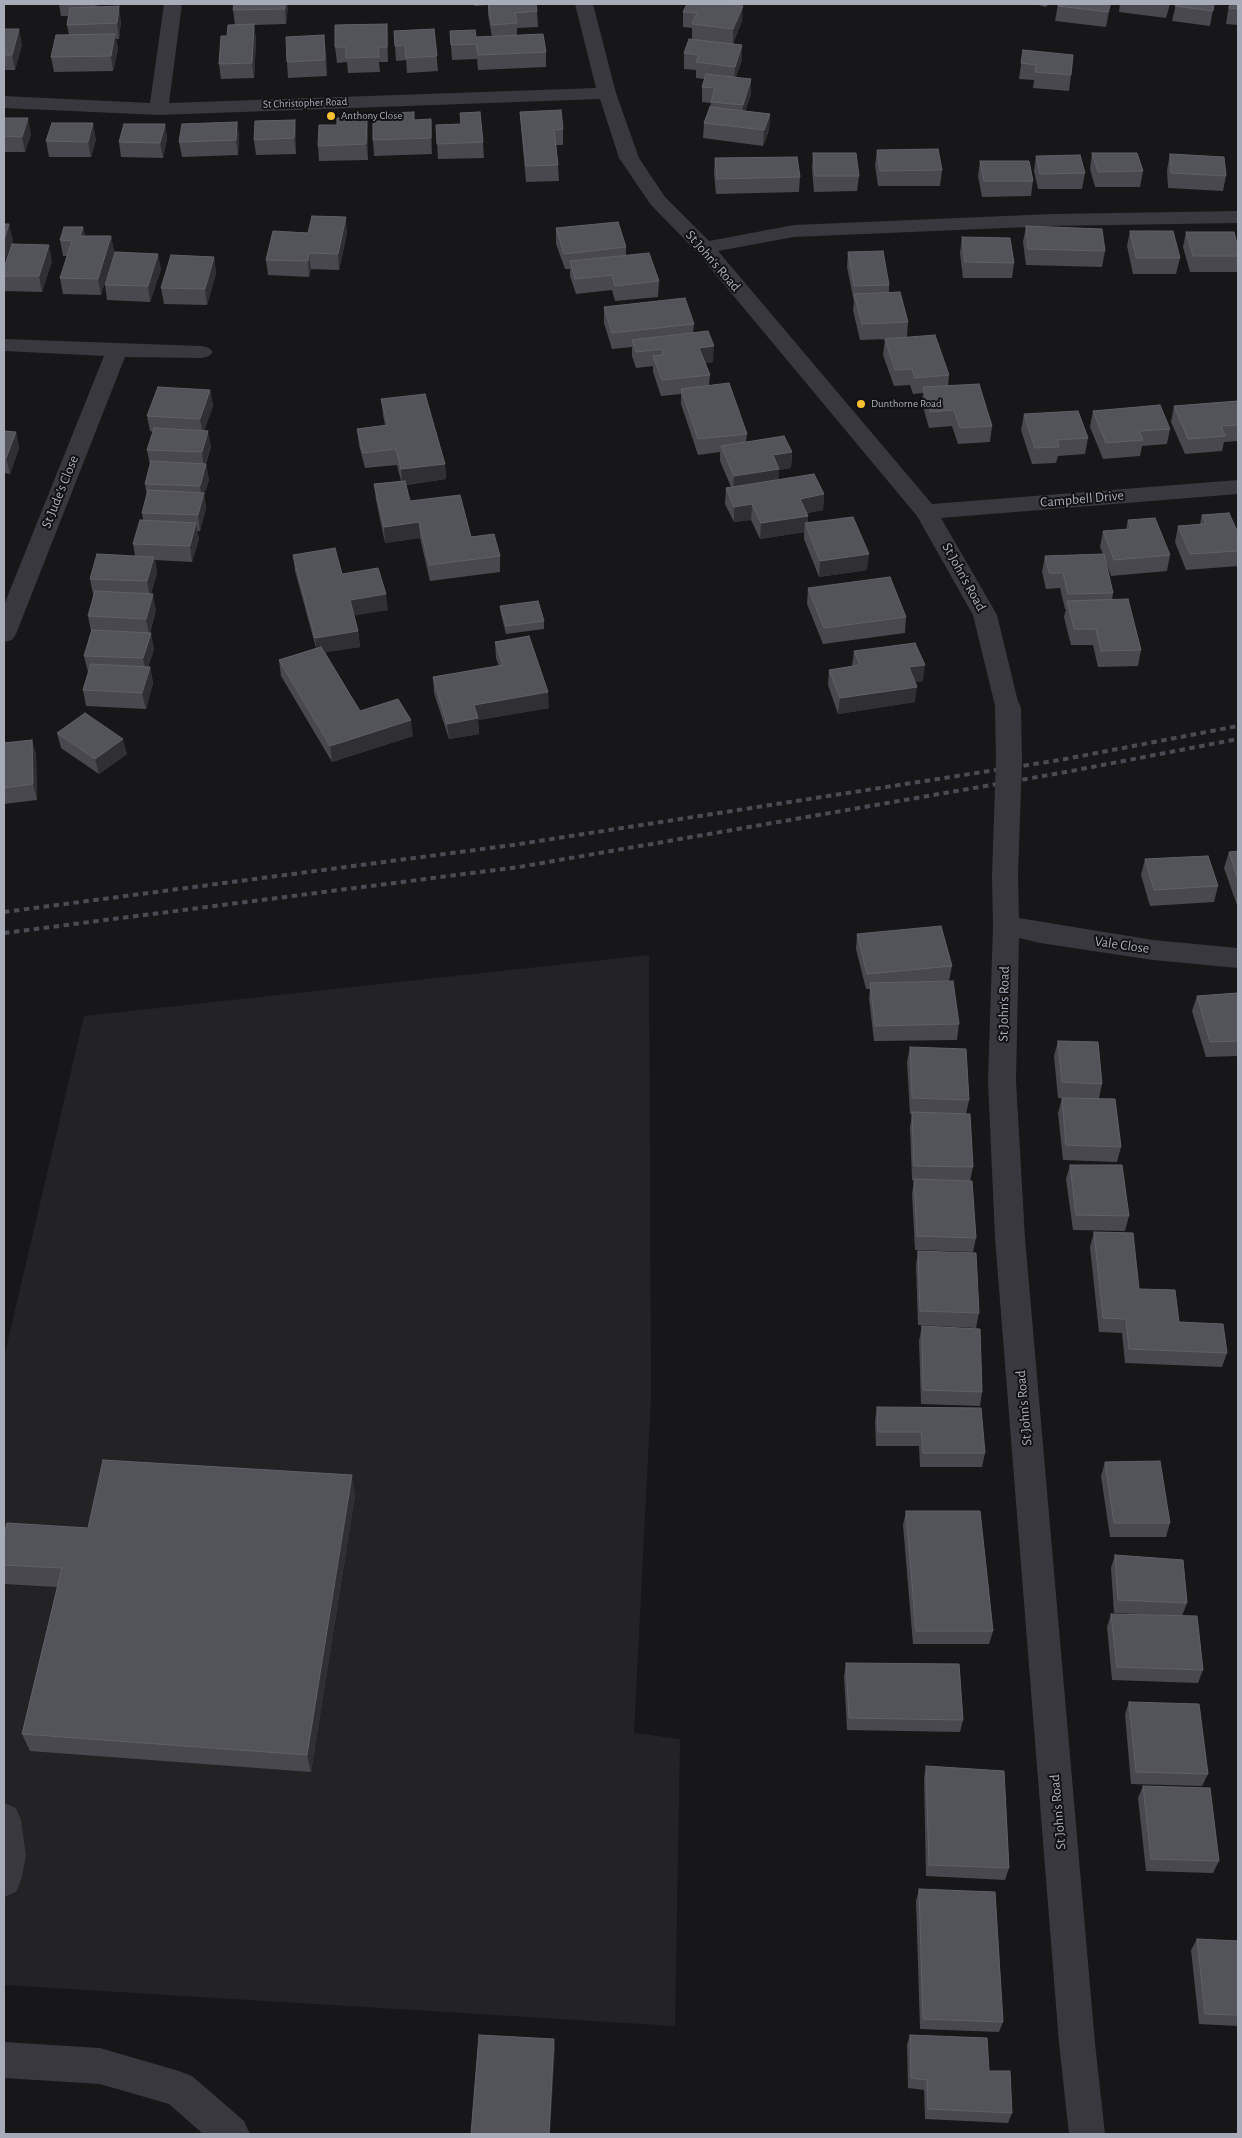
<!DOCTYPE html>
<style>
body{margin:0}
#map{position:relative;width:1242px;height:2138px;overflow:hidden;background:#171719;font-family:"Alegreya Sans",sans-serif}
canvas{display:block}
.frame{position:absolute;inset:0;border:5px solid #a8acb9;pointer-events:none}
</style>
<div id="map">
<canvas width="1242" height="2138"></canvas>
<div class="frame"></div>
</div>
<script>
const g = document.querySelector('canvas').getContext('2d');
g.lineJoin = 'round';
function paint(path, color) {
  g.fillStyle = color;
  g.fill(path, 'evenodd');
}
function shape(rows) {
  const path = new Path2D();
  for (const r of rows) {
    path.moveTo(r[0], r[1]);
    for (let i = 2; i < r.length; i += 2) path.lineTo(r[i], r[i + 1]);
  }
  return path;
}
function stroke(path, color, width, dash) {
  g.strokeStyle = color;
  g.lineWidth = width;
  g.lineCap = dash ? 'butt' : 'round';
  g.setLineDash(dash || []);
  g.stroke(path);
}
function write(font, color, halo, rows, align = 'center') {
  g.font = font + ' "Alegreya Sans",sans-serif';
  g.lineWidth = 4;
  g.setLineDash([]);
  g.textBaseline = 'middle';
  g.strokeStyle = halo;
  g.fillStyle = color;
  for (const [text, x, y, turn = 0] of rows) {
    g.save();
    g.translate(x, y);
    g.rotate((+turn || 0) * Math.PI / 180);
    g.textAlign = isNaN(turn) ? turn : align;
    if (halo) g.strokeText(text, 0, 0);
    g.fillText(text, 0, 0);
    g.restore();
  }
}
const built = shape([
 [649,955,651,1398,634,1733,680,1739,675,2026,4,1985,4,1357,84,1016]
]);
const minor = shape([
 [164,4,182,4,169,103,596,88,575,4,593,4,616,93,639,158,665,197,709,241,794,225,1052,214,1238,211,1238,223,1052,226,794,237,718,251,932,504,1238,480,1238,494,941,518,997,615,1020,710,1017,716,1008,718,999,716,996,710,973,615,917,516,697,252,651,205,619,158,600,99,159,115,4,108,4,96,150,103,164,4],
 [4,339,202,346,209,348,213,352,209,356,202,358,125,357,16,634,12,640,4,642,4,605,104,356,4,351,4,339],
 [1005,866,1014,868,1018,875,1019,918,1153,940,1238,948,1238,968,1153,960,1040,943,1019,938,1016,1081,1025,1238,1095,2043,1105,2134,1069,2134,1059,2043,995,1238,988,1081,993,925,992,875,996,868,1005,866],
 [4,1803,16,1808,21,1820,26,1856,21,1880,16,1892,4,1897,4,1803],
 [4,2042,100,2048,179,2071,192,2076,244,2121,250,2134,203,2134,169,2104,100,2084,4,2078,4,2042]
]);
const rail = shape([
 [4,912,513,845,1060,760,1238,726],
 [4,933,519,867,1066,772,1238,739]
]);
const minorBridge = shape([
 [1005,875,1009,760,1008,710]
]);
const wall = shape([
 [59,4,99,4,99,7,121,21,119,39,116,39,118,49,113,71,54,72,51,57,69,35,67,25,68,16,61,16],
 [234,4,288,4,286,24,254,25,256,40,254,78,221,79,219,64,227,36,235,25,233,10],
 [474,4,536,4,537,11,538,27,517,28,517,35,546,52,546,67,478,70,477,59,452,60,450,31,476,37,492,37,488,15,488,5,474,6],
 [687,4,742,21,733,44,742,45,742,60,736,77,751,94,745,111,770,114,769,130,763,146,703,138,704,123,710,107,711,103,702,102,702,87,705,79,696,78,696,70,684,69,684,53,692,39,692,28,683,27,683,12],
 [1036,4,1050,4,1045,7],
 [1058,4,1111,4,1106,27,1055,21],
 [1120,4,1170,4,1166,18,1119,12],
 [1176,4,1214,4,1210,26,1172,21],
 [1229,4,1238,4,1238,25,1226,24],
 [4,29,22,44,15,70,4,70],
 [434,29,438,71,407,73,406,60,396,61,394,31],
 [388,39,388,62,379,62,380,72,348,73,347,62,337,63,335,47],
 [326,50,327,76,288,78,287,62],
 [1023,50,1071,75,1069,91,1033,88,1034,80,1019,79],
 [520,112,563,129,563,145,556,145,558,165,559,181,526,182,521,127],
 [4,118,31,134,25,152,4,152],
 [367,118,368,133,368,160,319,161,318,146,337,125],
 [431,119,432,154,374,156,373,140],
 [295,120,296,136,296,154,256,155,254,140],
 [237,122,239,137,238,155,182,157,179,142],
 [165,124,167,139,163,158,121,157,119,142],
 [461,124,483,142,484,158,438,159,436,125],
 [96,139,91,157,49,157,46,141],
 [877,150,942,170,940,186,878,186,875,165],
 [813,153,859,176,857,191,814,192,812,169],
 [1092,153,1143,171,1140,187,1095,187,1090,169],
 [1170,154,1226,176,1223,191,1168,188,1167,170],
 [1036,156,1085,173,1082,189,1038,189,1034,171],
 [715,158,800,177,799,192,716,194,714,173],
 [980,161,1033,181,1031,196,982,197,978,176],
 [1026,226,1105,251,1102,267,1026,265,1023,242],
 [83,227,85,236,111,236,114,252,101,295,63,294,60,278,67,256,63,256,60,240],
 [556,228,626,247,626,255,659,281,658,297,615,301,612,290,576,294,570,276,570,269,565,269,556,244],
 [1130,231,1180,258,1176,274,1133,274,1127,246],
 [1186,232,1238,248,1238,268,1237,272,1190,272,1183,247],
 [308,233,347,233,339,270,311,269,309,277,268,275,266,260],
 [962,237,1014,263,1012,278,963,278,960,253],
 [848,252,889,285,889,292,908,322,907,337,949,375,948,386,992,426,990,442,958,444,952,426,929,428,922,403,923,393,913,394,910,385,894,386,883,355,885,339,886,339,860,340,853,310,854,302,847,267],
 [214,257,216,273,207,305,164,304,161,288],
 [52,261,42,292,4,291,4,268],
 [161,269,150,302,107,300,105,285],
 [604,307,694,324,693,333,713,362,705,363,710,375,709,385,747,434,746,442,792,452,791,468,779,470,778,480,824,494,823,510,807,513,808,523,867,570,819,577,804,539,804,532,760,539,751,520,734,522,725,504,726,488,731,487,720,461,720,452,698,455,681,404,681,394,661,396,653,372,653,366,636,368,632,356,632,347,612,349,604,323],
 [210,390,213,406,204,430,211,446,206,464,209,480,204,495,206,508,200,531,197,531,199,539,192,562,155,560,157,573,151,594,156,610,150,633,154,649,148,667,150,667,153,683,146,709,86,706,83,690,88,672,84,656,91,631,88,616,94,595,93,594,90,579,135,556,133,544,143,520,142,513,147,496,145,484,150,465,147,450,153,432,150,431,147,416],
 [381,399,445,464,446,479,406,485,410,501,471,537,500,556,500,572,430,581,420,538,385,543,376,500,374,484,401,481,397,465,365,468,359,445,357,429,385,425,383,415],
 [1238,401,1238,441,1224,442,1222,451,1185,454,1171,422,1174,406],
 [1093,411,1170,429,1167,444,1142,446,1140,456,1103,459,1090,427],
 [1024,414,1088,438,1085,454,1058,456,1056,463,1032,464,1021,430],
 [4,431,16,432,19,448,10,474,4,473],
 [1202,515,1238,533,1238,566,1186,570,1175,542,1178,526,1200,524],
 [1128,520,1170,555,1167,571,1111,576,1106,562,1113,593,1112,600,1141,650,1138,666,1098,667,1093,645,1071,645,1064,617,1066,609,1065,609,1060,588,1046,589,1042,572,1045,556,1103,554,1100,547,1103,531,1126,529],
 [293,555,342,574,388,610,354,615,358,631,360,647,325,652,360,711,413,736,332,762,281,676,279,660,316,648,295,571],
 [808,588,906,617,905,633,823,644,807,604],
 [500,606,544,621,544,629,506,634,501,614],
 [495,642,549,708,478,720,479,734,449,739,434,693,433,677,499,666,496,658],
 [854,651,923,681,915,682,915,702,838,714,828,685,829,670,852,666],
 [57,733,127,754,99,774,61,748],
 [32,740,36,755,37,800,4,804,4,743],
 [1238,851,1238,908,1224,868,1229,852],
 [1145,859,1218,886,1214,902,1150,906,1141,875],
 [857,934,952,966,949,981,959,1024,957,1040,874,1041,869,998,870,989,866,989,856,949],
 [1238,993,1238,1056,1206,1057,1192,1011,1197,996],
 [1058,1041,1102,1084,1099,1098,1121,1147,1117,1162,1063,1160,1058,1113,1062,1098,1058,1098,1054,1056],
 [910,1047,969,1100,966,1114,973,1167,970,1181,976,1238,973,1252,915,1250,912,1194,914,1180,912,1180,910,1127,912,1114,910,1114,907,1062],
 [1070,1165,1129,1216,1125,1231,1073,1230,1066,1179],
 [1094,1232,1139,1289,1179,1322,1227,1353,1222,1367,1125,1363,1122,1333,1099,1332,1090,1247],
 [918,1251,979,1313,976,1328,918,1325,916,1265],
 [922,1326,982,1392,980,1406,921,1404,919,1341],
 [877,1407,985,1453,982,1467,920,1467,919,1446,876,1446,875,1421],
 [1105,1462,1170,1523,1166,1537,1110,1537,1101,1476],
 [355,1495,311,1772,30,1751,22,1734,57,1587,4,1584,4,1534,88,1528],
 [906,1511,993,1631,989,1644,913,1644,903,1525],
 [1115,1555,1187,1603,1182,1616,1203,1670,1198,1683,1112,1680,1107,1627,1111,1614,1163,1615,1114,1613,1111,1568],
 [846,1663,963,1720,960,1732,847,1730,844,1676],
 [1129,1702,1208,1774,1202,1786,1131,1784,1125,1714],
 [926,1766,1009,1868,1005,1880,926,1876,924,1778],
 [1143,1786,1219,1861,1213,1873,1146,1871,1138,1798],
 [919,1889,1003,2022,999,2032,920,2029,916,1901],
 [1197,1939,1238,1941,1238,2026,1199,2024,1191,1950],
 [910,2035,989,2071,1012,2113,1008,2123,925,2119,924,2090,908,2088,907,2045]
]);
const shadedWall = shape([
 [95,4,99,4,97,16],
 [285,4,288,4,288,7,286,24,285,9],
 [1110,4,1111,4,1106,27,1108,12],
 [119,6,121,21,119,39,117,23],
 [743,6,742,21,733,44,733,29],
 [254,24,256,40,254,78,252,63],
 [387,24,388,39,388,62,387,47],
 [19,29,22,44,15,70,12,55],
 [115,34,118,49,113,71,111,56],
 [324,35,326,50,327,76,325,60],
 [742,45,742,60,734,82,735,67],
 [751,79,751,94,742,121,743,105],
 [770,114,769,130,763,146,764,130],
 [28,118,31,134,25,152,22,137],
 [367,118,368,133,368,160,366,144],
 [431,119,432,135,432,154,431,138],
 [295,120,296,136,296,154,294,138],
 [237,122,239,137,238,155,236,140],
 [93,123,96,139,91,157,88,142],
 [165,124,167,139,163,158,160,143],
 [346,217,347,233,339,270,338,254],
 [9,224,13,240,4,264,4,240],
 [83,227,86,243,80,236],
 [111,236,114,252,101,295,98,279],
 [49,245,52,261,42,292,39,276],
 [309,253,311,269,309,277,308,261],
 [158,254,161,269,150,302,148,286],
 [214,257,216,273,207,305,205,289],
 [714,346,713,362,699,364,699,348],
 [210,390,213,406,203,435,200,419],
 [208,431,211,446,204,468,202,452],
 [16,432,19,448,10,474,6,458],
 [792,452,791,468,779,470,778,485,733,492,734,476,773,455],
 [206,464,209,480,204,495,206,508,200,531,198,515,202,499,200,486],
 [445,464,446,479,402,485,401,469],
 [824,494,823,510,799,514,800,499],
 [752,504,751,520,734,522,734,507],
 [808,516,807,529,805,523,804,532,760,539,761,523],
 [419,522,420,538,385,543,384,527],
 [196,523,199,539,192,562,190,546],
 [869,554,867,570,819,577,820,561],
 [154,557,157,573,150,597,147,581],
 [153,594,156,610,149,634,146,619],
 [386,594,388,610,352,616,350,600],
 [358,631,360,647,317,654,315,638],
 [151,633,154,649,146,674,143,658],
 [925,665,923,681,907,683,909,667],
 [150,667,153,683,146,709,142,693],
 [917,687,915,702,838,714,840,698],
 [548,692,549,708,478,720,479,734,449,739,447,724,474,705],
 [411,720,413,736,332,762,330,746],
 [123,739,127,754,99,774,95,759],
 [32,740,36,755,37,800,33,784],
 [352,1475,355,1495,311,1772,307,1755],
 [554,2039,555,2049,550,2134,549,2134]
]);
const building = shape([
 [234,4,285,4,285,9,233,10,234,4],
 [488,4,536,4,537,11,515,13,517,23,492,25,488,4],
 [687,4,726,4,743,6,733,29,692,24,697,13,683,12,687,4],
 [1058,4,1110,4,1108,12,1058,6,1058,4],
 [1176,4,1214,4,1213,11,1175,6,1176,4],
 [1230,4,1238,4,1238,9,1229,8,1230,4],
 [119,6,117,23,67,25,70,8,119,6],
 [254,24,252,63,219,64,221,36,227,36,228,25,254,24],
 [387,24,387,47,378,47,379,57,346,58,346,47,335,47,335,25,387,24],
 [4,29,19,29,12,55,4,55,4,29],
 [434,29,437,56,406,58,405,45,395,46,394,31,434,29],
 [475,30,476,37,543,34,546,52,478,55,476,44,451,45,450,31,475,30],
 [115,34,111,56,51,57,56,35,115,34],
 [324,35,325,60,287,62,286,37,324,35],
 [689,39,742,45,735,67,696,62,699,55,684,53,689,39],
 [1023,50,1073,55,1071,75,1035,72,1036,65,1021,63,1023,50],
 [706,74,751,79,743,105,711,102,715,88,702,87,706,74],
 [710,107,770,114,764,130,704,123,710,107],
 [561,110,563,129,554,130,558,165,526,166,520,112,561,110],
 [414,112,414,120,431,119,431,138,373,140,373,121,389,121,389,113,414,112],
 [480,112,483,142,437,144,436,125,461,124,460,113,480,112],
 [4,118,28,118,22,137,4,136,4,118],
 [337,118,367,118,366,144,318,146,319,125,337,125,337,118],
 [295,120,294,138,254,140,255,121,295,120],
 [237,122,236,140,179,142,182,124,237,122],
 [52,123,93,123,88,142,46,141,52,123],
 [124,124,165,124,160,143,119,142,124,124],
 [938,149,942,170,880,171,877,150,938,149],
 [813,153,856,153,859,176,815,176,813,153],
 [1092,153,1137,153,1143,171,1098,172,1092,153],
 [1170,154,1224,157,1226,176,1171,173,1170,154],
 [1080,155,1085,173,1040,174,1036,156,1080,155],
 [797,157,800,177,717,179,715,158,797,157],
 [980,161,1029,161,1033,181,984,181,980,161],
 [312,216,346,217,338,254,309,253,308,261,266,260,273,231,308,233,312,216],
 [618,222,626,247,564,254,556,228,618,222],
 [4,224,9,224,4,240,4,224],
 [1026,226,1102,229,1105,251,1028,249,1026,226],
 [64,227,83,227,80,236,111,236,98,279,60,278,72,241,60,240,64,227],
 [1130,231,1173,231,1180,258,1136,258,1130,231],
 [1186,232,1234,232,1238,248,1238,256,1193,256,1186,232],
 [962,237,1010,238,1014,263,965,262,962,237],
 [12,244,49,245,39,276,4,276,4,268,12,244],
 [883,251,889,285,854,286,848,252,883,251],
 [115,252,158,254,148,286,105,285,115,252],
 [649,253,659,281,615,286,612,275,575,279,570,261,649,253],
 [171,255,214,257,205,289,161,288,171,255],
 [900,292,908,322,862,324,854,294,900,292],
 [685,298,694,324,612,333,604,307,685,298],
 [708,331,714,346,699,348,710,375,662,380,653,356,663,355,662,349,636,352,632,340,708,331],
 [935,335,949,375,915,378,912,369,895,370,885,339,935,335],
 [729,383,747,434,698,439,681,389,729,383],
 [979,384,992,426,960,428,954,410,930,412,923,387,979,384],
 [158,387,210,390,200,419,147,416,158,387],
 [425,394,445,464,401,469,396,449,363,453,357,429,388,425,381,399,425,394],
 [1238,401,1238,425,1221,426,1225,436,1188,439,1174,406,1238,401],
 [1160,405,1170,429,1139,431,1143,440,1106,443,1093,411,1160,405],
 [1078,411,1088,438,1057,440,1059,447,1035,448,1024,414,1078,411],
 [154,428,208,431,202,452,147,450,154,428],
 [4,431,16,432,6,458,4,458,4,431],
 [784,436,792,452,773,455,779,469,734,476,721,446,784,436],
 [151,461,206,464,200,486,145,484,151,461],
 [814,474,824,494,800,499,808,516,761,523,752,504,734,507,726,488,814,474],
 [405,481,410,501,460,495,471,537,494,534,500,556,429,565,419,522,384,527,374,484,405,481],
 [148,490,204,493,198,515,142,513,148,490],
 [1229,513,1238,533,1238,551,1190,554,1178,526,1206,524,1202,515,1229,513],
 [853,517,869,554,820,561,805,523,853,517],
 [1155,518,1170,555,1114,560,1103,531,1131,529,1128,520,1155,518],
 [140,520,196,523,190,546,133,544,140,520],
 [335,548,342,574,378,568,386,594,350,600,358,631,315,638,293,555,335,548],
 [97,554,154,557,147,581,90,579,97,554],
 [1104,554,1113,593,1068,594,1063,573,1049,573,1045,556,1104,554],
 [890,577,906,617,824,628,808,588,890,577],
 [95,591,153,594,146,619,88,616,95,591],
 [1128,599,1141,650,1101,651,1096,629,1074,629,1067,601,1128,599],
 [538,601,544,621,506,626,500,606,538,601],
 [92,630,151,633,143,658,84,656,92,630],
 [529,636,548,692,474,705,478,718,447,724,433,677,503,665,495,642,529,636],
 [915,643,925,665,909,667,917,687,840,698,829,670,860,665,854,651,915,643],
 [321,647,360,711,398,699,411,720,330,746,279,660,321,647],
 [91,664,150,667,142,693,83,690,91,664],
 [85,713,123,739,95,759,57,733,85,713],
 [32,740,33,784,4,788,4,743,32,740],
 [1238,851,1238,880,1229,852,1238,851],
 [1208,856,1218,886,1154,890,1145,859,1208,856],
 [941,926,952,966,867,974,857,934,941,926],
 [953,981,959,1024,875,1026,870,983,953,981],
 [1238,993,1238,1041,1210,1042,1197,996,1238,993],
 [1058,1041,1098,1042,1102,1084,1062,1082,1058,1041],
 [910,1047,966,1049,969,1100,912,1098,910,1047],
 [1062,1098,1115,1099,1121,1147,1066,1145,1062,1098],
 [912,1112,970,1114,973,1167,914,1166,912,1112],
 [1070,1165,1122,1165,1129,1216,1076,1215,1070,1165],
 [914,1179,972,1181,976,1238,917,1236,914,1179],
 [1094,1232,1133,1233,1139,1289,1175,1290,1179,1322,1223,1324,1227,1353,1129,1349,1126,1319,1103,1318,1094,1232],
 [918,1251,976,1253,979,1313,920,1311,918,1251],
 [922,1326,980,1329,982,1392,923,1390,922,1326],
 [877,1407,981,1408,985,1453,923,1453,921,1432,878,1432,877,1407],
 [103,1460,352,1475,307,1755,22,1734,62,1568,4,1565,4,1534,7,1523,88,1528,103,1460],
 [1160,1461,1170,1523,1114,1523,1105,1462,1160,1461],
 [906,1511,980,1511,993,1631,916,1631,906,1511],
 [1115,1555,1183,1560,1187,1603,1118,1600,1115,1555],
 [1111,1614,1197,1616,1203,1670,1117,1667,1111,1614],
 [846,1663,959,1664,963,1720,849,1718,846,1663],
 [1129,1702,1199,1704,1208,1774,1136,1772,1129,1702],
 [926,1766,1004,1771,1009,1868,929,1865,926,1766],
 [1143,1786,1210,1788,1219,1861,1151,1859,1143,1786],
 [919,1889,995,1892,1003,2022,923,2019,919,1889],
 [1197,1939,1238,1941,1238,2015,1205,2014,1197,1939],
 [479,2035,554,2039,549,2134,471,2134,479,2035],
 [910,2035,987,2038,989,2071,1010,2071,1012,2113,928,2109,927,2080,911,2078,910,2035]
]);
const markers = [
 [331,116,5,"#f7c031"],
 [861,404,5,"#f7c031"]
];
const farStreetnames = [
 ["St Christopher Road",305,103,-2]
];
const farPoinames = [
 ["Anthony Close",341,116],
 ["Dunthorne Road",871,404]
];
const streetNames = [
 ["St John's Road",713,261,49],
 ["St Jude's Close",60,492,-68],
 ["Campbell Drive",1082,499,-5],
 ["St John's Road",964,577,61],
 ["Vale Close",1122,945,8],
 ["St John's Road",1004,1004,-89],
 ["St John's Road",1024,1408,-95],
 ["St John's Road",1058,1812,-95]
];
paint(built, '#232326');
paint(minor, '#38383e');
stroke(rail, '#4a4c53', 4, [5.5, 4.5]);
stroke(minorBridge, '#38383e', 26);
paint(wall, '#48484e');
paint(shadedWall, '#303034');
paint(building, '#53535a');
stroke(building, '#606168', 1);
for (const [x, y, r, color] of markers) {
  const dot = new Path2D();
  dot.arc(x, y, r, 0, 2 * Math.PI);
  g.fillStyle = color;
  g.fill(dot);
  stroke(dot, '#121214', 2);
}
write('11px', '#a8acb9', '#121214', farStreetnames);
write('11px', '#a8acb9', '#121214', farPoinames, 'left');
write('14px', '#a8acb9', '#121214', streetNames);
</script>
